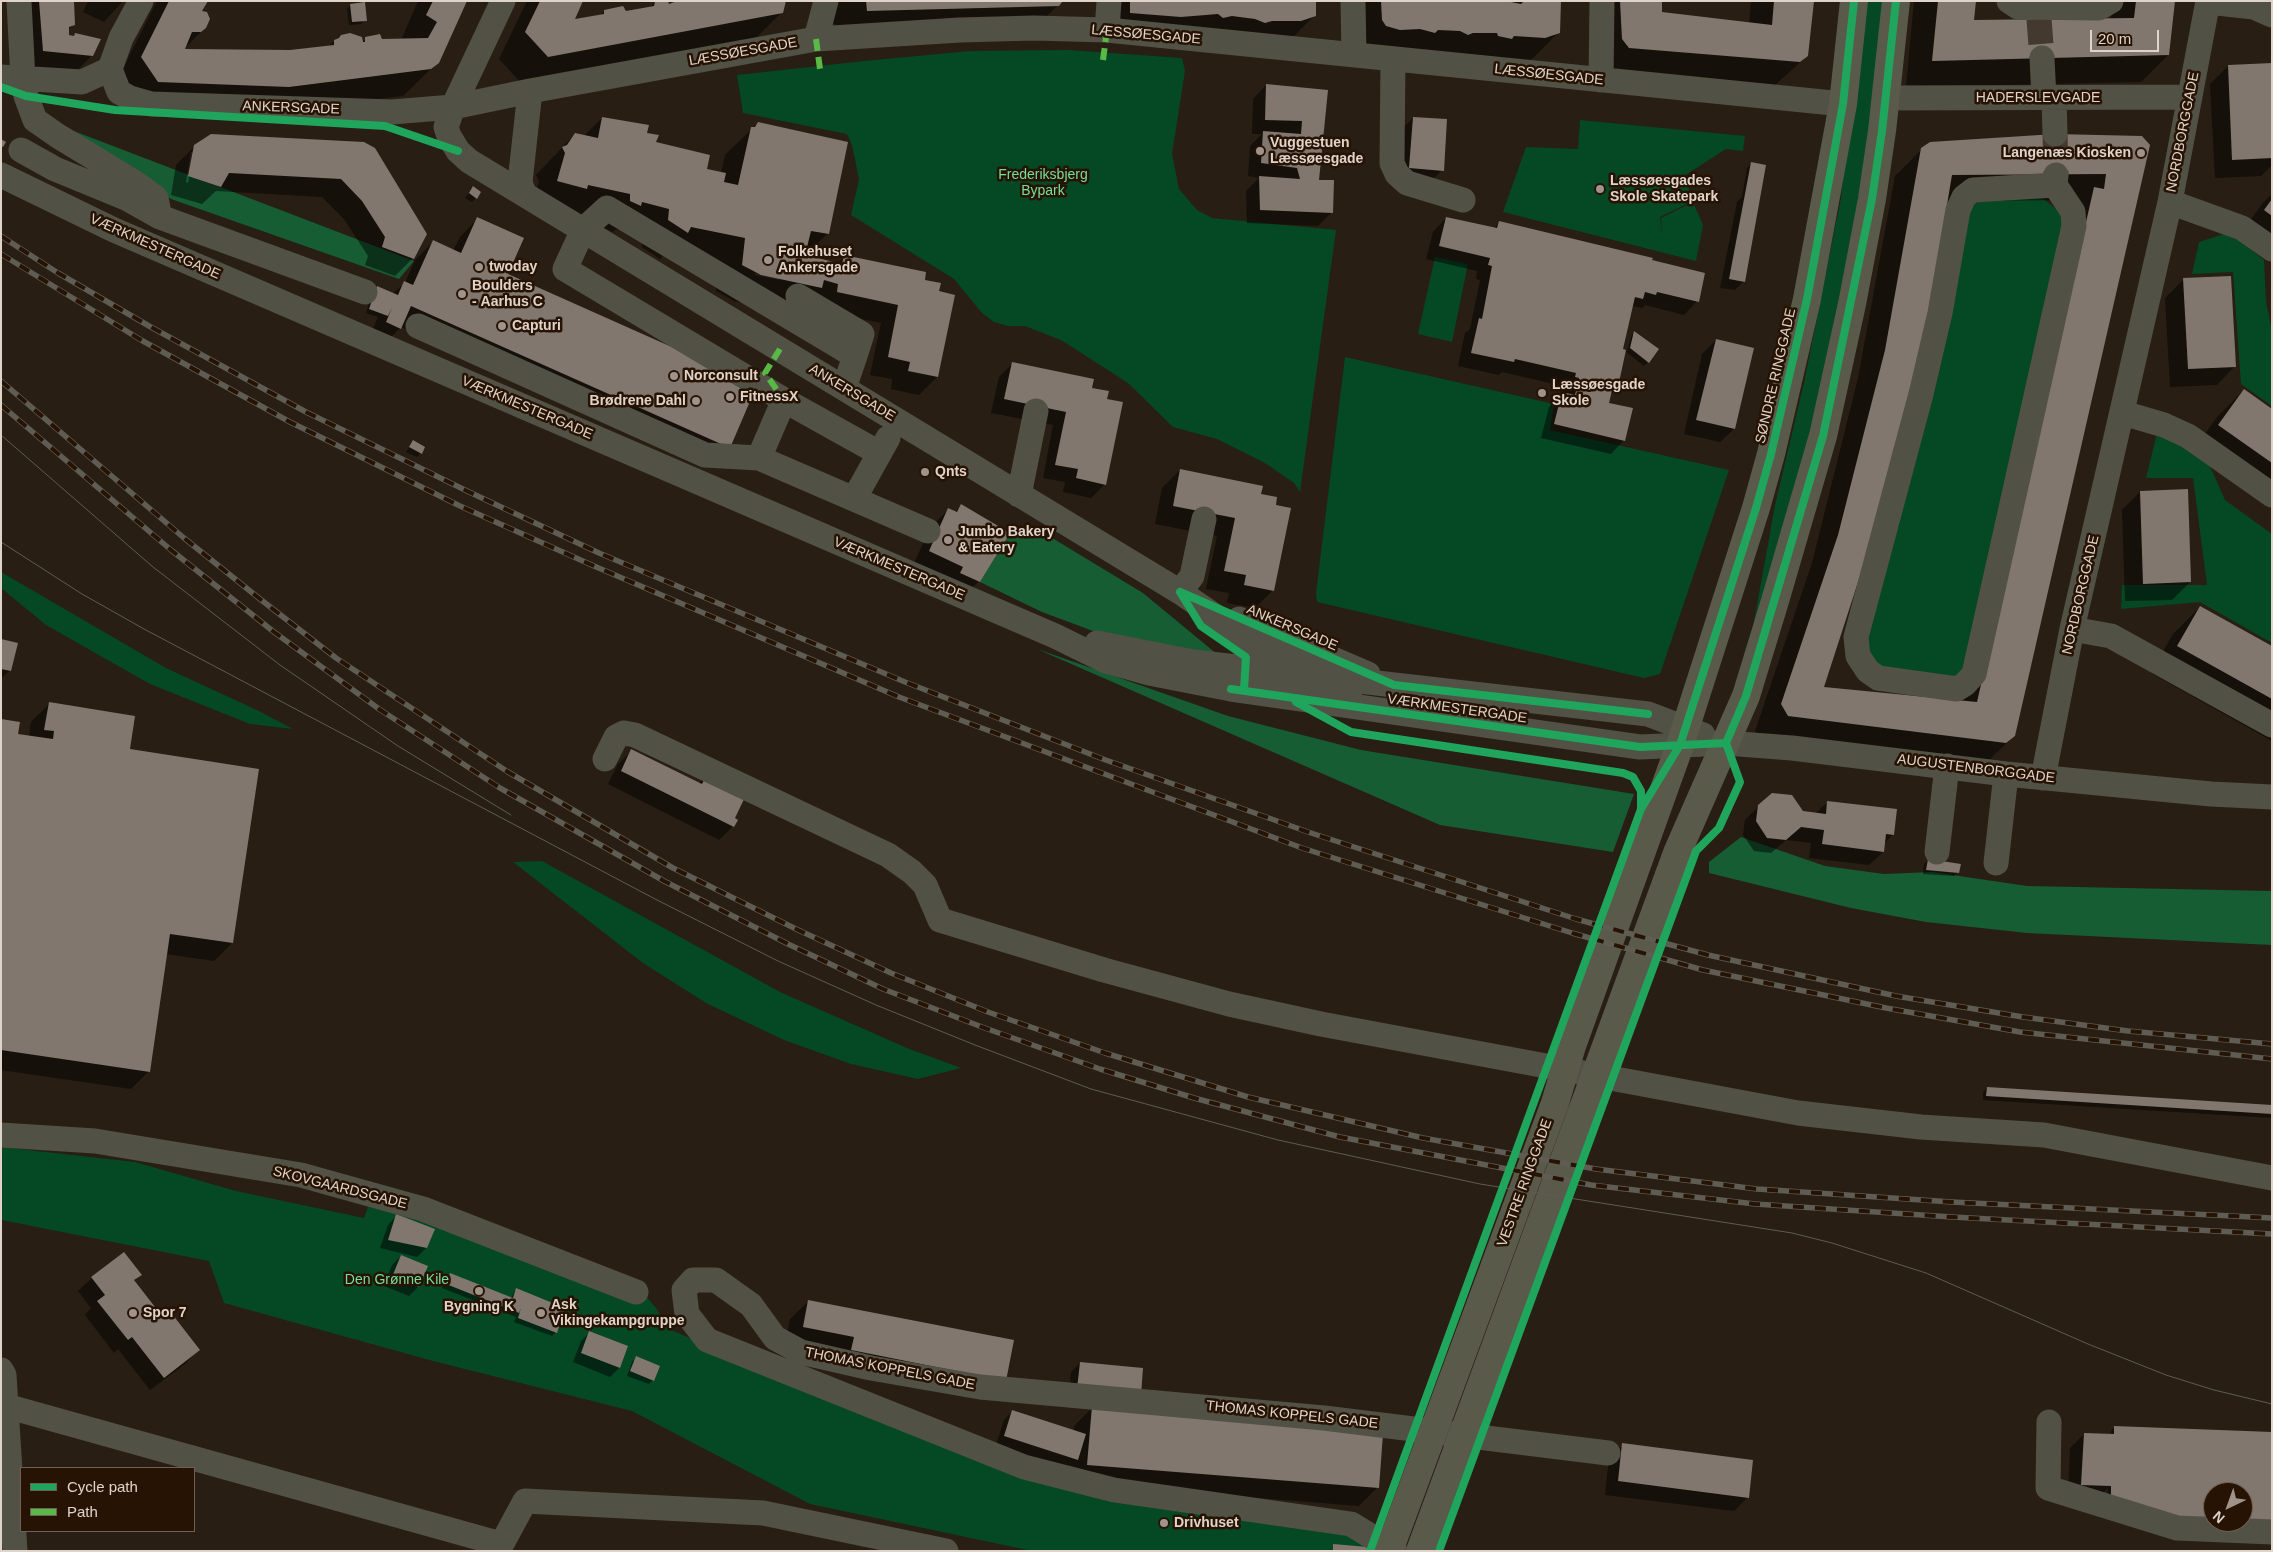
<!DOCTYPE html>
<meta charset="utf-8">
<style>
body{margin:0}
#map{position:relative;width:2273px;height:1552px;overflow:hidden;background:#281e14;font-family:Helvetica,sans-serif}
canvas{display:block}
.frame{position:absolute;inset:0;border:2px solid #e0d3c9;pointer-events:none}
.legend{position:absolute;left:20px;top:1467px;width:175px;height:65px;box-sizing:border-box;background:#261304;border:1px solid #706053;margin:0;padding:6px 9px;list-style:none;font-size:15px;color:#e0d3c9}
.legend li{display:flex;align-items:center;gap:10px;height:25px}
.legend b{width:25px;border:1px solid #706053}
.north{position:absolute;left:2203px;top:1482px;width:50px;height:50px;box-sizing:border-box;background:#261304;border:1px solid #706053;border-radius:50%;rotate:222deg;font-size:14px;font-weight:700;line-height:20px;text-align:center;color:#e0d3c9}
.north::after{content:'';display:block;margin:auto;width:18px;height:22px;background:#a0948a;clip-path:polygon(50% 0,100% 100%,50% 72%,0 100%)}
.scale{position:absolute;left:2090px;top:30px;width:69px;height:22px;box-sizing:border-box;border:2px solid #e0d3c9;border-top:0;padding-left:6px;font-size:15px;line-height:18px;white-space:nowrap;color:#e0d3c9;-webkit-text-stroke:4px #261304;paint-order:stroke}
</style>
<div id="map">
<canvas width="2273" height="1552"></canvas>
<div class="frame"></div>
<ul class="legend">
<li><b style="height:6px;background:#20a55d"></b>Cycle path</li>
<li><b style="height:6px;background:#58b947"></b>Path</li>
</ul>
<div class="north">N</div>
<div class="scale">20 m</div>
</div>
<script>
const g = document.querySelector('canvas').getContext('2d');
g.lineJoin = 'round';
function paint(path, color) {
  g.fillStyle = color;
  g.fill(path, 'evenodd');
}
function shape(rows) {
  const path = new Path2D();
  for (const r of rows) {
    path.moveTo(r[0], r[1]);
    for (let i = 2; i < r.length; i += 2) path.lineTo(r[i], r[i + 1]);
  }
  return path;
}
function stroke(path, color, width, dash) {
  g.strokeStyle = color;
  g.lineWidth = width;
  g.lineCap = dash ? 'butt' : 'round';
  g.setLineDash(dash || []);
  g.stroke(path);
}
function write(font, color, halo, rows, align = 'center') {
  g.font = font + ' Helvetica,sans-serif';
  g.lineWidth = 5;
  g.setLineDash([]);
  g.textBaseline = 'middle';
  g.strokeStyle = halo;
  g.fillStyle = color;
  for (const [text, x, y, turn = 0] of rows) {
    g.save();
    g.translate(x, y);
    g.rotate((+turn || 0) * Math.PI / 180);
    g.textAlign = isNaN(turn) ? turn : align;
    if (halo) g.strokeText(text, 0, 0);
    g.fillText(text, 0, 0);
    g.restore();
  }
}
const green = shape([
 [1863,1,1886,1,1863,186,1827,368,1793,505,1753,627,1775,505,1804,383,1841,198],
 [1069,50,1182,58,1185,71,1172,154,1179,189,1197,210,1212,218,1336,230,1300,492,1294,483,1265,463,1217,439,1173,427,1128,383,1061,340,1025,326,1008,326,994,322,982,313,954,279,851,215,859,179,852,145,847,134,743,113,737,75,864,61,970,51],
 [1580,120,1745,136,1743,151,1726,149,1684,176,1693,201,1660,217,1662,234,1661,218,1693,202,1703,225,1696,261,1503,212,1526,147,1578,149],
 [2042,198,2062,213,2067,232,1968,662,1957,678,1884,672,1864,653,1971,209,1980,199],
 [2224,234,2240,241,2264,260,2266,301,2272,332,2272,406,2241,384,2233,272,2192,274,2199,242],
 [1435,257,1468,264,1452,342,1418,334],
 [1345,357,1554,404,1550,430,1729,470,1660,674,1644,678,1317,602,1316,593],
 [2157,433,2206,457,2225,500,2272,534,2272,643,2200,602,2121,609,2122,585,2207,585,2193,478,2146,478],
 [1,572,166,668,261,712,293,729,250,724,150,684,46,625,1,588],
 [542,861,780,992,907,1048,961,1068,918,1079,851,1064,784,1040,706,1003,643,963,513,862],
 [1,1147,135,1162,236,1191,364,1218,371,1198,639,1288,656,1308,669,1329,764,1370,1012,1471,1350,1535,1377,1551,1032,1551,810,1504,632,1411,433,1361,224,1303,209,1261,1,1220]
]);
const forest = shape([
 [58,125,414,261,399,279,171,199,80,143],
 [1039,530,1143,593,1218,655,1093,631,1042,612,980,582,1010,533],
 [1037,649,1228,716,1361,750,1634,794,1613,852,1440,825],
 [1741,837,1825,866,1884,874,1932,872,2027,886,2272,891,2272,945,2027,933,1926,922,1851,908,1709,873,1709,862]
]);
const shadow = shape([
 [12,1,73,1,73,25,67,31,67,36,73,37,75,34,92,55,66,82,17,77],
 [88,1,123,1,104,22,83,12],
 [157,1,206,1,201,12,205,28,183,50,290,52,328,47,334,41,362,43,366,39,401,40,418,1,466,1,438,62,403,96,262,113,115,84],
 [527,1,581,1,573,20,599,16,605,11,625,12,649,8,655,2,782,12,755,39,521,83,499,59],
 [830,1,1062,1,1031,32,840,28,827,19],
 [1104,1,1315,1,1315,15,1288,42,1103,39],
 [1352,1,1560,1,1559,32,1532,59,1518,65,1360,52],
 [1595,1,1661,1,1661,13,1749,24,1751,1,1813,1,1807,56,1772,88,1603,74],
 [1914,1,1975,1,1973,21,2111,19,2112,1,2174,1,2168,55,2141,82,1906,87],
 [351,5,365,20,361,24,349,25,347,9],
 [2272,64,2272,165,2261,176,2215,178,2210,84,2228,66],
 [1266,85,1327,91,1318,182,1332,212,1318,226,1247,223,1246,191,1259,178,1248,176,1250,146,1262,134,1252,134,1253,99],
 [602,118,645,134,654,142,706,170,721,173,725,155,758,123,828,233,804,256,837,264,845,256,923,281,938,292,937,377,919,395,891,389,892,379,870,375,881,323,819,310,786,312,734,301,716,291,719,265,666,253,660,259,642,247,643,236,616,229,613,232,604,228,531,208,539,181,536,175,575,134,584,136],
 [755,273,780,278,780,280,755,275],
 [1413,118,1442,170,1433,179,1401,177,1404,127],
 [2142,138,2014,736,1986,763,1761,742,1755,731,1812,563,1858,378,1895,176,1922,149],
 [2080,200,1957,701,1823,689,1947,201],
 [363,143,413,258,395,276,365,265,368,256,344,219,322,197,216,191,202,204,171,195,176,165,195,146],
 [191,152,194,152,188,183,186,182],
 [1752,163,1744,281,1735,290,1720,288,1737,202,1742,197,1747,168],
 [473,188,476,198,472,202,465,198],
 [2272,194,2272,262,2238,237,2262,204],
 [478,218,506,274,756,386,711,465,401,327,382,346,368,340,378,317,366,313,373,291,392,294,405,283,415,260,433,242,453,251,460,237],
 [1446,218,1493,229,1499,223,1651,261,1697,301,1684,315,1645,305,1642,308,1634,306,1631,310,1621,350,1627,351,1631,337,1634,333,1648,362,1644,366,1625,351,1616,386,1610,392,1608,404,1624,440,1611,454,1541,438,1549,407,1564,391,1562,391,1563,386,1502,372,1499,375,1458,366,1465,333,1470,329,1480,280,1476,279,1477,271,1426,259,1433,232],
 [2183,280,2235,366,2217,385,2170,387,2165,298],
 [1716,340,1734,429,1720,442,1684,434,1702,354],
 [1012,364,1091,389,1105,484,1091,498,1063,492,1065,482,1043,478,1053,425,991,413,999,377],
 [2244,390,2272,410,2272,508,2192,452,2217,417],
 [413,442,421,453,417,457,406,452],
 [1180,470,1259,495,1273,590,1255,608,1227,603,1229,593,1206,589,1217,536,1155,524,1162,488],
 [2140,492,2190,582,2172,600,2125,601,2122,510],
 [962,505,979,581,961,599,911,570,930,528,949,509,955,512],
 [2200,607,2272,647,2272,741,2151,673,2173,634],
 [1,640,10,670,1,679],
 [49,704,129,750,232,943,214,961,166,954,149,1071,131,1089,1,1070,1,721,16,735,29,737,31,722],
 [632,751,698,784,707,775,733,819,733,826,719,840,608,784,618,764],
 [1828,802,1893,834,1884,844,1883,852,1869,865,1809,858,1811,843,1786,840,1771,853,1754,851,1743,835,1745,820,1759,806,1815,814],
 [1928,860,1958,872,1954,876,1923,874,1924,864],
 [1987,1088,2272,1106,2272,1118,1983,1100,1983,1092],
 [396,1216,426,1248,417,1257,380,1248,388,1225],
 [123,1253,140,1274,134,1281,162,1317,198,1350,185,1364,150,1390,118,1349,114,1353,85,1315,91,1308,78,1291,92,1278],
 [401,1256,426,1267,418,1287,409,1296,384,1286,392,1265],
 [450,1274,511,1298,516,1289,556,1332,552,1336,514,1322,516,1317,442,1288,446,1278],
 [809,1301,1005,1381,785,1345,790,1319],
 [590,1332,627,1347,619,1368,610,1377,573,1362,581,1341],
 [636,1358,653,1380,649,1384,627,1376,632,1362],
 [1080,1363,1142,1369,1069,1398,1071,1372],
 [1092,1408,1377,1488,1359,1506,1069,1483,1071,1465,1068,1468,996,1445,1004,1420,1013,1411,1074,1431,1074,1426],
 [2115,1427,2272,1433,2272,1529,2172,1525,2107,1502,2108,1488,2096,1499,2068,1498,2070,1448,2084,1434,2111,1435,2111,1431],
 [2213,1492,2243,1492,2243,1522,2213,1522],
 [1623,1445,1748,1497,1734,1511,1605,1495,1609,1458]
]);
const building = shape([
 [39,1,74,1,75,25,69,27,69,35,74,36,75,33,101,39,93,56,43,51],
 [169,1,208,1,202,11,207,12,210,19,206,28,201,32,192,32,185,49,290,50,334,45,334,40,339,38,341,35,350,33,362,37,363,42,365,42,365,37,380,34,382,39,428,38,437,22,426,15,433,1,467,1,439,63,431,69,289,87,158,82,141,57],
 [540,1,583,1,575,19,604,14,604,10,623,6,626,11,654,6,655,1,668,1,669,4,677,1,786,1,783,13,548,57,525,32],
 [866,1,1063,1,1059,6,867,11],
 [1130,1,1316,1,1316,16,1301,21,1272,21,1265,23,1255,19,1232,16,1223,18,1218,14,1181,17,1130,13],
 [1381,1,1506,1,1521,4,1524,1,1561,1,1560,33,1545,38,1514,36,1512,39,1498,36,1497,33,1473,33,1468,35,1460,31,1438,30,1435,33,1420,29,1400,30,1386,26,1382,20],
 [1620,1,1662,1,1662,12,1772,25,1774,1,1814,1,1808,56,1800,62,1629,48,1622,39],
 [1938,1,1976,1,1974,20,2134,18,2136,1,2175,1,2169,55,1932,61],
 [365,2,367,21,352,22,350,4],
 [2272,63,2272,158,2232,160,2228,65],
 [1266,84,1328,90,1319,180,1334,180,1333,213,1260,210,1259,176,1300,179,1297,168,1261,163,1263,131,1301,134,1302,121,1265,120],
 [602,117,649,125,647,133,659,135,656,142,710,155,707,169,726,173,724,182,738,185,751,127,755,127,758,122,848,142,829,234,811,231,805,255,842,264,844,255,926,272,925,280,941,283,939,291,955,295,938,377,908,371,910,362,888,357,898,305,837,292,838,284,824,280,822,288,761,275,742,265,745,238,691,227,688,233,668,220,669,209,642,202,641,206,630,201,630,194,588,185,587,189,557,181,565,153,562,147,567,145,575,133,598,138],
 [1413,117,1447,119,1444,171,1409,168],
 [211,134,364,142,375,148,427,234,414,259,382,247,385,237,362,201,341,179,229,173,221,187,188,176,194,145],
 [2055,134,2142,136,2150,145,2015,736,2006,743,1788,716,1781,704,1838,535,1885,350,1921,148,1930,142],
 [2106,174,2104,189,2094,187,1977,702,1824,687,1883,505,1929,312,1952,175],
 [1,139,6,142,3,147,1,146],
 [1751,162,1766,165,1745,282,1729,279],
 [473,186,481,192,477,199,469,193],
 [2272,199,2272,216,2264,210],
 [477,217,524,238,508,274,757,385,730,448,411,306,401,329,386,322,392,308,388,316,369,309,377,286,398,295,404,281,413,285,433,240,461,253],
 [1446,217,1497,228,1499,221,1653,258,1652,260,1705,273,1699,302,1657,292,1656,295,1645,292,1643,299,1635,297,1623,349,1626,350,1618,387,1613,386,1609,403,1633,408,1625,441,1554,424,1562,392,1575,395,1579,378,1575,377,1576,373,1515,359,1514,362,1471,353,1479,318,1482,319,1492,266,1488,265,1490,258,1439,246],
 [2231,276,2236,367,2188,369,2183,278],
 [1634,331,1659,349,1649,363,1630,348],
 [1716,339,1754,348,1735,429,1696,420],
 [1012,362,1094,379,1092,388,1109,391,1107,399,1123,402,1106,485,1076,478,1078,469,1055,465,1066,412,1004,399],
 [2244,389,2272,409,2272,463,2218,425],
 [413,440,425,447,422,454,409,447],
 [1180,469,1263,486,1261,494,1277,497,1276,505,1291,508,1274,591,1244,585,1246,575,1224,571,1235,518,1173,506],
 [2188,489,2191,582,2143,584,2140,491],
 [961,504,1010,533,980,582,960,573,963,567,929,551,948,508,957,512],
 [2200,606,2272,646,2272,699,2177,646],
 [1,639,18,643,11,671,1,669],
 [49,702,135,716,130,749,259,769,233,943,170,934,150,1072,1,1050,1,719,20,722,18,734,53,739,54,731,44,730],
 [631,749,702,784,707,774,747,793,735,818,738,820,734,827,621,771],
 [1772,793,1792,795,1803,811,1826,814,1827,801,1897,809,1894,835,1886,834,1884,852,1822,844,1824,830,1801,827,1786,840,1767,838,1756,821,1758,805],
 [1928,859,1961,864,1959,873,1926,870],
 [1987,1087,2272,1105,2272,1114,1986,1096],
 [396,1214,435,1229,427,1248,388,1240],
 [124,1252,142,1275,134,1280,162,1316,169,1310,200,1350,164,1378,132,1337,128,1340,97,1301,105,1295,91,1277],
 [401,1255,428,1266,419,1287,392,1277],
 [450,1273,513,1298,516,1288,565,1308,557,1333,518,1318,521,1308,519,1313,446,1284],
 [808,1300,1014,1340,1006,1381,851,1350,854,1337,803,1327],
 [589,1331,628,1346,620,1368,581,1353],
 [636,1356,660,1366,654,1381,630,1371],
 [1080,1362,1143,1368,1141,1395,1077,1389],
 [1092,1406,1383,1434,1379,1488,1087,1465],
 [1012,1410,1086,1434,1078,1460,1004,1436],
 [2114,1426,2272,1432,2272,1525,2243,1522,2243,1492,2213,1492,2213,1523,2176,1521,2111,1499,2111,1486,2081,1485,2084,1433,2114,1434],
 [1622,1443,1753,1460,1749,1498,1618,1481],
 [1333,1544,1391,1549,1391,1551,1333,1551]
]);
const minorTunnel = shape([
 [2039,19,2042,58],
 [2055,134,2056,175]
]);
const minor = shape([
 [19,1,23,80,26,96,35,120,58,136,137,184,156,198,159,213],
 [503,1,453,107,446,127,449,136,458,151,469,161,1180,592,1257,645,1353,703],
 [1353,1,1354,55],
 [2009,1,2018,7,2099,8,2111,1],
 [2208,2,2254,7,2272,15],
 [1107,30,1109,1],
 [816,39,826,1],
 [2042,58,2044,98],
 [1393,59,1392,163,1397,174,1407,183,1463,200],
 [110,69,119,92,130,98,151,104,392,112,453,107,530,91,816,39,960,30,1034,28,1107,30,1843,104],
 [110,69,121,38,141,1],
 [1,77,82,82,110,69],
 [1601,80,1602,1],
 [1886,98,2190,97],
 [2054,98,2055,134],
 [21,150,55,169,128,199,160,217,365,292],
 [1,175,114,230,1055,636,1106,661,1149,673,1231,689,1640,747,1726,743,1792,748,2006,774,2211,794,2272,797],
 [2055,185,2073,212,2074,226,1974,674,1965,684,1957,689,1878,678,1868,671,1858,656,1856,637,1921,394,1940,313,1958,210,1964,197,1973,190,2055,185,2056,175],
 [524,194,520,182,530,91],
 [2170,202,2242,228,2272,249],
 [798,296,862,334,855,356],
 [418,326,705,455,759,458],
 [784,400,565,269,583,230,607,208,855,356,844,388],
 [2123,413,2164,425,2188,436,2272,495],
 [879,453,784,400,759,458,928,531],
 [1019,495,1036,411],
 [854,499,888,438],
 [1180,592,1192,576,1204,519],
 [1239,619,1368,674],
 [2072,629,2111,636,2272,725],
 [1097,643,1193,662,1648,714,1703,735],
 [605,759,616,737,624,733,635,735,888,855,912,872,925,885,940,920,1104,970,1229,1004,1321,1024,1798,1113,1921,1127,2044,1135,2272,1178],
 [2043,778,2072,629,2170,202,2208,1],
 [1937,852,1947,766],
 [1996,863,2006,774],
 [1,1135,95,1141,301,1175,423,1209,636,1292],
 [1,1370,4,1375,15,1551],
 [6,1406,501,1544],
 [2049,1422,2048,1488,2177,1528,2272,1532],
 [498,1551,525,1501,763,1513,946,1551],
 [1395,1551,1351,1524,1114,1490,1024,1467,707,1340,687,1314,684,1290,693,1280,716,1280,751,1305,775,1338,801,1352,871,1368,980,1387,1324,1418,1608,1453]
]);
const major = shape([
 [1389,1551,1555,1103,1572,1046,1680,745,1756,508,1771,454,1807,299,1843,104,1854,1],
 [1420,1551,1677,853,1746,696,1775,601,1823,436,1852,304,1872,199,1882,131,1896,1]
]);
const tram = shape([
 [1,435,153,567,280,665,398,746,511,815],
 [1,542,82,594,144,629,657,900,778,961,876,1005,975,1045,1091,1089,1278,1140,1480,1184,1792,1233,1832,1243,1926,1273,2088,1344,2166,1375,2214,1390,2272,1404]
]);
const rail = shape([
 [1,236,58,273,149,326,306,412,467,491,599,553,905,682,1103,759,1308,832,1576,919,1708,955,1896,996,2023,1017,2128,1031,2272,1044],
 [1,254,141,340,290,422,460,506,594,566,899,697,1302,848,1572,933,1703,970,1886,1008,2020,1032,2272,1059],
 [1,381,184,538,260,599,336,658,508,772,673,868,796,929,891,973,988,1012,1105,1053,1248,1097,1423,1138,1596,1169,1757,1189,1952,1202,2272,1218],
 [1,405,171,550,274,632,379,709,500,788,664,881,788,944,883,989,982,1027,1100,1069,1194,1098,1340,1137,1591,1185,1755,1204,1952,1217,2272,1234]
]);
const quiet = shape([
 [816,39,820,69],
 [1103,60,1107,30],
 [780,349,765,373,784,400]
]);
const cycleway = shape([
 [1,87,26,96,115,110,385,126,458,151],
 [1180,592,1394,685,1648,714],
 [1180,592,1201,626,1246,657,1244,690],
 [1231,689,1640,747,1726,743],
 [1296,702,1351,732,1623,773,1633,777,1641,791,1641,809],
 [1726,743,1746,696,1823,436,1872,199,1882,131,1896,1],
 [1370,1551,1641,809,1680,745,1756,508,1771,454,1807,299,1843,104,1854,1],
 [1439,1551,1696,851,1719,828,1740,782,1726,743]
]);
const markers = [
 [1260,151,5,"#a0948a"],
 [2141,153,5,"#a0948a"],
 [1600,189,5,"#a0948a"],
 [768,260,5,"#a0948a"],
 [479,267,5,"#a0948a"],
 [462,294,5,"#a0948a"],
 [502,326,5,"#a0948a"],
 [674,376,5,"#a0948a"],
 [1542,393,5,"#a0948a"],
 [730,397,5,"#a0948a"],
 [696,401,5,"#a0948a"],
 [925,472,5,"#a0948a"],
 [948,540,5,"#a0948a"],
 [479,1291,5,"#a0948a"],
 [133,1313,5,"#a0948a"],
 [541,1313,5,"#a0948a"],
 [1164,1523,5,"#a0948a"]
];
const streetNames = [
 ["LÆSSØESGADE",1146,35,5],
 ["LÆSSØESGADE",743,52,-10],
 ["LÆSSØESGADE",1549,75,6],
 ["HADERSLEVGADE",2038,98],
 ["ANKERSGADE",291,108,2],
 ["NORDBORGGADE",2183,132,-79],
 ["VÆRKMESTERGADE",155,247,24],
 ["SØNDRE RINGGADE",1776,376,-77],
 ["ANKERSGADE",852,393,31],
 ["VÆRKMESTERGADE",527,408,23],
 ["VÆRKMESTERGADE",899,569,23],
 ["NORDBORGGADE",2081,595,-77],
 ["ANKERSGADE",1292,628,23],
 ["VÆRKMESTERGADE",1457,709,8],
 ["AUGUSTENBORGGADE",1976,769,7],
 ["VESTRE RINGGADE",1525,1183,-70],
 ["SKOVGAARDSGADE",340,1188,14],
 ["THOMAS KOPPELS GADE",890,1369,11],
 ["THOMAS KOPPELS GADE",1292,1415,6]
];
const poiNames = [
 ["Vuggestuen",1270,143],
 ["Læssøesgade",1270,159],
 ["Langenæs Kiosken",2131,153,"right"],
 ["Læssøesgades",1610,181],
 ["Skole Skatepark",1610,197],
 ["Folkehuset",778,252],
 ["Ankersgade",778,268],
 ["twoday",489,267],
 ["Boulders",472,286],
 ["- Aarhus C",472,302],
 ["Capturi",512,326],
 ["Norconsult",684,376],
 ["Læssøesgade",1552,385],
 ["Skole",1552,401],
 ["FitnessX",740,397],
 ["Brødrene Dahl",686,401,"right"],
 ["Qnts",935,472],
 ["Jumbo Bakery",958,532],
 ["& Eatery",958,548],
 ["Ask",551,1305],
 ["Vikingekampgruppe",551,1321],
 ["Bygning K",479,1307,"center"],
 ["Spor 7",143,1313],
 ["Drivhuset",1174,1523]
];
const parkNames = [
 ["Frederiksbjerg",1043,175],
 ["Bypark",1043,191],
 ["Den Grønne Kile",397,1280]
];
paint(green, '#054824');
paint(forest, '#165d34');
paint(shadow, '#0007');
paint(building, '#81776f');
stroke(minorTunnel, '#44392f', 25, [25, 12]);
stroke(minor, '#525145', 25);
stroke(major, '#595a4a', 28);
stroke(tram, '#5e5c53', 1);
stroke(rail, '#5e5c53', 5.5);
stroke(rail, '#261304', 4, [11]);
stroke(quiet, '#58b947', 6, [12, 6]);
stroke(cycleway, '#20a55d', 8);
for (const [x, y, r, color] of markers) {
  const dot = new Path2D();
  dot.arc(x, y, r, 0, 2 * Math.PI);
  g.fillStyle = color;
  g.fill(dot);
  stroke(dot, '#261304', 2);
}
write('14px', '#e0d3c9', '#261304', streetNames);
write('bold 14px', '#e0d3c9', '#261304', poiNames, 'left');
write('14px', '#77de9a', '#261304', parkNames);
</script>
